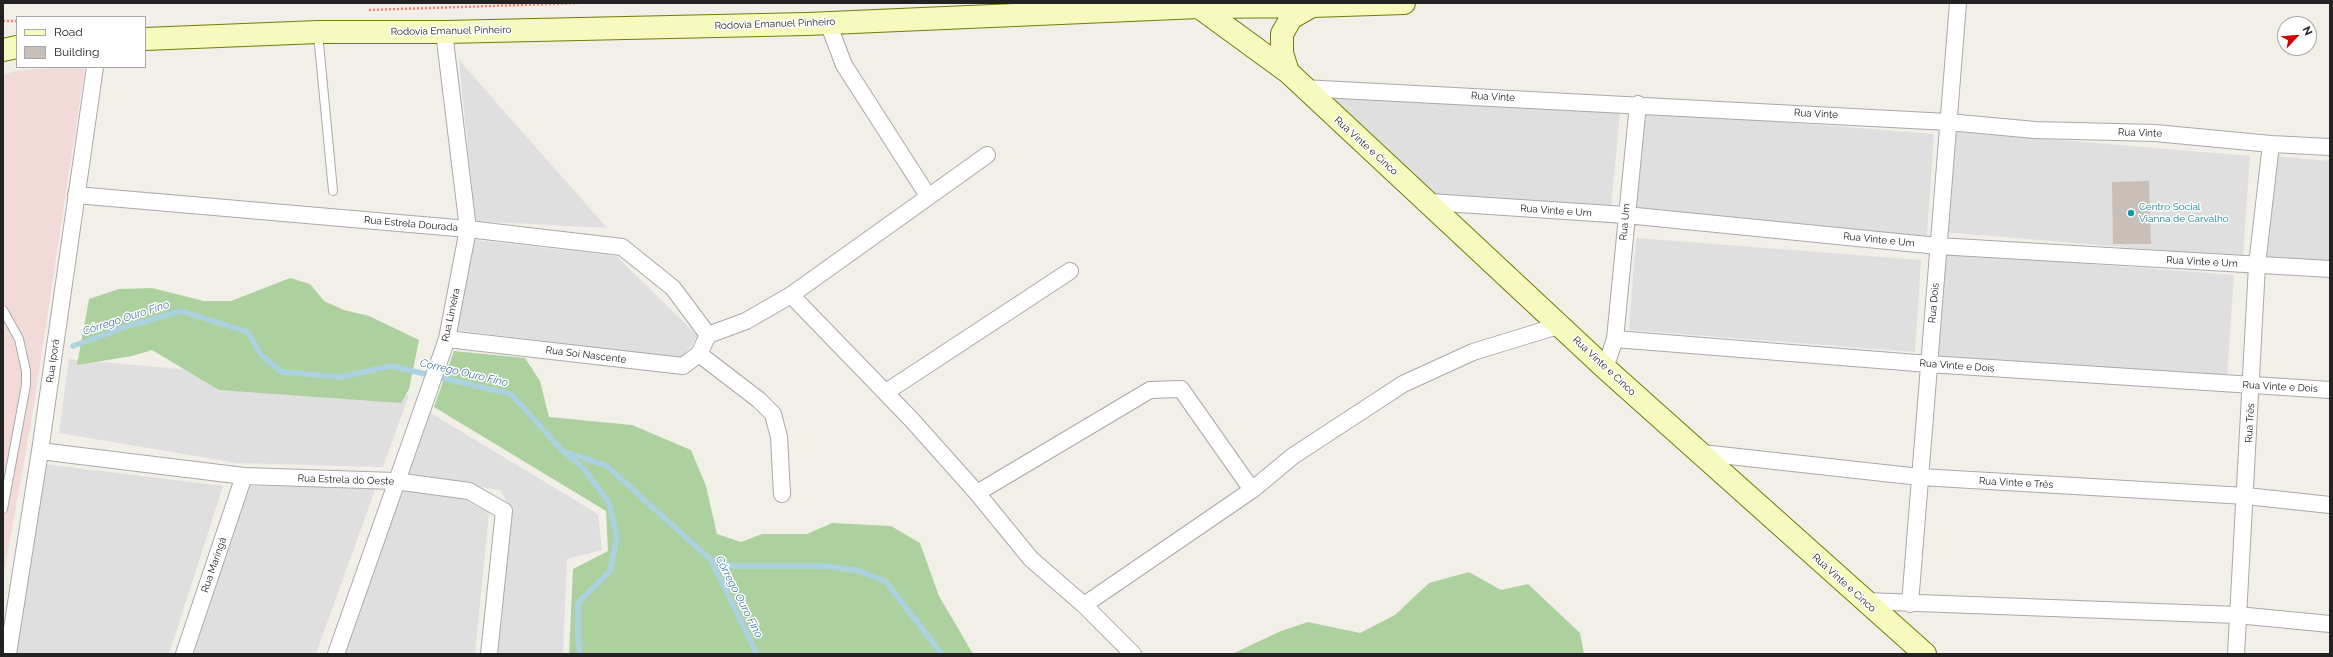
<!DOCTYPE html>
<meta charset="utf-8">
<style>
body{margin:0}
#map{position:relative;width:2333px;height:657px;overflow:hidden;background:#f2efe9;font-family:Raleway,sans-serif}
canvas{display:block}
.frame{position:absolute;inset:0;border:4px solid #222;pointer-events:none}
.legend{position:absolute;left:16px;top:16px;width:130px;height:52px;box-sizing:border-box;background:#fff;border:1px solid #a7a7a7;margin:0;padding:5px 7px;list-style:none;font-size:12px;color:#222}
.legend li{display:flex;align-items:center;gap:8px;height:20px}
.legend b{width:20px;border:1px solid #a7a7a7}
.north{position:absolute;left:2277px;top:16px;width:40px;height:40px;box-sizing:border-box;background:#fff;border:1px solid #a7a7a7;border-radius:50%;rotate:64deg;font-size:11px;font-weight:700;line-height:16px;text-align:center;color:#222}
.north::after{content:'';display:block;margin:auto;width:14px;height:18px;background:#d40000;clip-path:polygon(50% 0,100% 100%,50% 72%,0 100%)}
</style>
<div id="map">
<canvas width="2333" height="657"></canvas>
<div class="frame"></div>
<ul class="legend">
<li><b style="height:5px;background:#f7fabf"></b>Road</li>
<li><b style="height:11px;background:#c7bfb8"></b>Building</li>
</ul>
<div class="north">N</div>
</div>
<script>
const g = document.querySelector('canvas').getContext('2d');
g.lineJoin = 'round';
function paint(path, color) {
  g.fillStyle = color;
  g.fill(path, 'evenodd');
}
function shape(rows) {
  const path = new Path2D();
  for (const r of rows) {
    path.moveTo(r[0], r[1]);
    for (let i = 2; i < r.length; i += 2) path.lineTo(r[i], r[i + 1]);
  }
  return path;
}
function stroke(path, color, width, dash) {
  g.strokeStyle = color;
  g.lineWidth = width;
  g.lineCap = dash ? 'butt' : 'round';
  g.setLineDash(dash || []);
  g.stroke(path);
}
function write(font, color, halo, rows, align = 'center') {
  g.font = font + ' Raleway,sans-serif';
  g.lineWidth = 3;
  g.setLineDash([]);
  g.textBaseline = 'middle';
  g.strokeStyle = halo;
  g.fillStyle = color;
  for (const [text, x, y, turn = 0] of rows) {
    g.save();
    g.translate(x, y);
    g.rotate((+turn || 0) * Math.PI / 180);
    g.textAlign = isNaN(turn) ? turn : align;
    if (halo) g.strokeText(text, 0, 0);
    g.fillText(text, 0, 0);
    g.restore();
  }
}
const residential = shape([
 [459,60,607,228,475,221],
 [1323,97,1620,113,1611,208,1431,194],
 [1640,111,1934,134,1927,236,1633,213],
 [1952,131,2250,156,2243,257,1944,232],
 [2273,156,2330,161,2330,264,2266,259],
 [1636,238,1921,260,1915,352,1629,330],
 [475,240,616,256,698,336,682,358,455,330],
 [1945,253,2234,275,2227,378,1938,357],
 [69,359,234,374,409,395,383,467,237,463,59,433],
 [429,412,598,514,602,550,567,559,563,654,493,654,509,506,500,490,405,475],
 [44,464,223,486,169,654,16,654],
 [246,486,376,487,316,654,190,654],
 [401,488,466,500,489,514,475,654,344,654]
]);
const commercial = shape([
 [58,67,85,67,31,423,3,579,3,75,15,71]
]);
const forest = shape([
 [290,278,310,284,324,301,344,310,369,316,419,340,409,389,401,403,219,390,152,350,132,356,77,365,89,299,119,289,152,288,204,301,231,301],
 [454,351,525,358,540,381,549,417,632,425,691,450,706,486,717,534,741,542,762,534,807,534,832,523,891,526,920,543,939,596,973,654,569,654,573,569,608,551,606,511,434,407],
 [1469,572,1501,590,1528,584,1580,633,1584,654,1232,654,1281,631,1308,622,1360,633,1395,615,1429,583]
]);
const stream = shape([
 [73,346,129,326,181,311,248,332,261,355,282,372,341,377,391,366,511,394,562,450,585,470,609,503,617,538,610,571,578,603,578,639,580,654],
 [566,452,607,466,711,560,757,654],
 [711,560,733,566,826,566,860,571,886,582,942,654]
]);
const building = shape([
 [2149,181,2151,244,2113,244,2112,182]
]);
const path = shape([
 [369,10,580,3],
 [3,21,17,21]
]);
const lane = shape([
 [318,33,333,191],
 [3,310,19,339,26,371,26,385,3,509]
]);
const street = shape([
 [828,23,844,65,928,196],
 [1302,88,1948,122,2035,130,2155,133,2271,144,2330,147],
 [76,195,468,229,622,247,673,288,708,335],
 [1429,202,1626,215,1938,246,2330,269],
 [791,295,911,419,977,493,1031,559,1084,605,1133,654],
 [708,335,746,321,791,295,987,155],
 [447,339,683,366,699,354,708,335],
 [1615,339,1638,104],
 [699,354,759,400,773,414,779,437,782,494],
 [1605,368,1615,339,1929,364,2330,390],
 [886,392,1070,271],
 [40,451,244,476,395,481,469,491,504,511,489,654],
 [1702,453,1920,477,2246,496,2330,505],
 [977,493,1150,390,1181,389,1252,490],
 [1865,601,2237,615,2330,624],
 [1910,604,1958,3],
 [1084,605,1252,490,1293,456,1403,384,1473,352,1561,325],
 [8,654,40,451,95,67],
 [184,654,244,476],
 [336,654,447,339,468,229,444,32],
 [2236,654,2257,265,2271,144]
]);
const secondary = shape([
 [1199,7,1288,72,1605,368,1925,654],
 [145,39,318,32,444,32,807,24,1199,7,1312,6,1404,3],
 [3,50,17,47],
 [1288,72,1282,53,1282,34,1291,18,1312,6]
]);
const markers = [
 [2131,213,4,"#0f9aa8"]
];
const streetNames = [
 ["Rodovia Emanuel Pinheiro",775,24,-2],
 ["Rodovia Emanuel Pinheiro",451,31,-1],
 ["Rua Vinte",1493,97,3],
 ["Rua Vinte",1816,114,3],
 ["Rua Vinte",2140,133,2],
 ["Rua Vinte e Cinco",1366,146,42],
 ["Rua Vinte e Um",1556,211,4],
 ["Rua Um",1625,222,-85],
 ["Rua Estrela Dourada",411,224,5],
 ["Rua Vinte e Um",1879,240,6],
 ["Rua Vinte e Um",2202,262,3],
 ["Rua Dois",1934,303,-85],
 ["Rua Limeira",451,315,-78],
 ["Rua Soi Nascente",586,355,7],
 ["Rua Iporá",53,361,-82],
 ["Rua Vinte e Cinco",1604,366,43],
 ["Rua Vinte e Dois",1957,366,4],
 ["Rua Vinte e Dois",2280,387,3],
 ["Rua Três",2250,423,-87],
 ["Rua Estrela do Oeste",346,480,2],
 ["Rua Vinte e Três",2016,483,3],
 ["Rua Maringá",214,565,-71],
 ["Rua Vinte e Cinco",1844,583,42]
];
const cultureNames = [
 ["Centro Social",2139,207],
 ["Vianna de Carvalho",2139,219]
];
const waterNames = [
 ["Córrego Ouro Fino",126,318,-18],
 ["Córrego Ouro Fino",464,373,13],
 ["Córrego Ouro Fino",739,597,63]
];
paint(residential, '#e0dfdf');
paint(commercial, '#f2dad9');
paint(forest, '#add19e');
stroke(stream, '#aad3df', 5.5);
paint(building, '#c7bfb8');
stroke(lane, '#a9a9a9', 10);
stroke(street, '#a9a9a9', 18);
stroke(secondary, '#707d05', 24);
stroke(path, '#fa8072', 2.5, [2, 2]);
stroke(lane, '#fff', 8);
stroke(street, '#fff', 16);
stroke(secondary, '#f7fabf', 22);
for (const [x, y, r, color] of markers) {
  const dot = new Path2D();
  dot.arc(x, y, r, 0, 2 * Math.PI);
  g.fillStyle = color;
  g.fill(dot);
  stroke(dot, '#fff', 1.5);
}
write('10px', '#222', '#fff', streetNames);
write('10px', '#0d838f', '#fff', cultureNames, 'left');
write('italic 11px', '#4a7aab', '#fff', waterNames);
</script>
